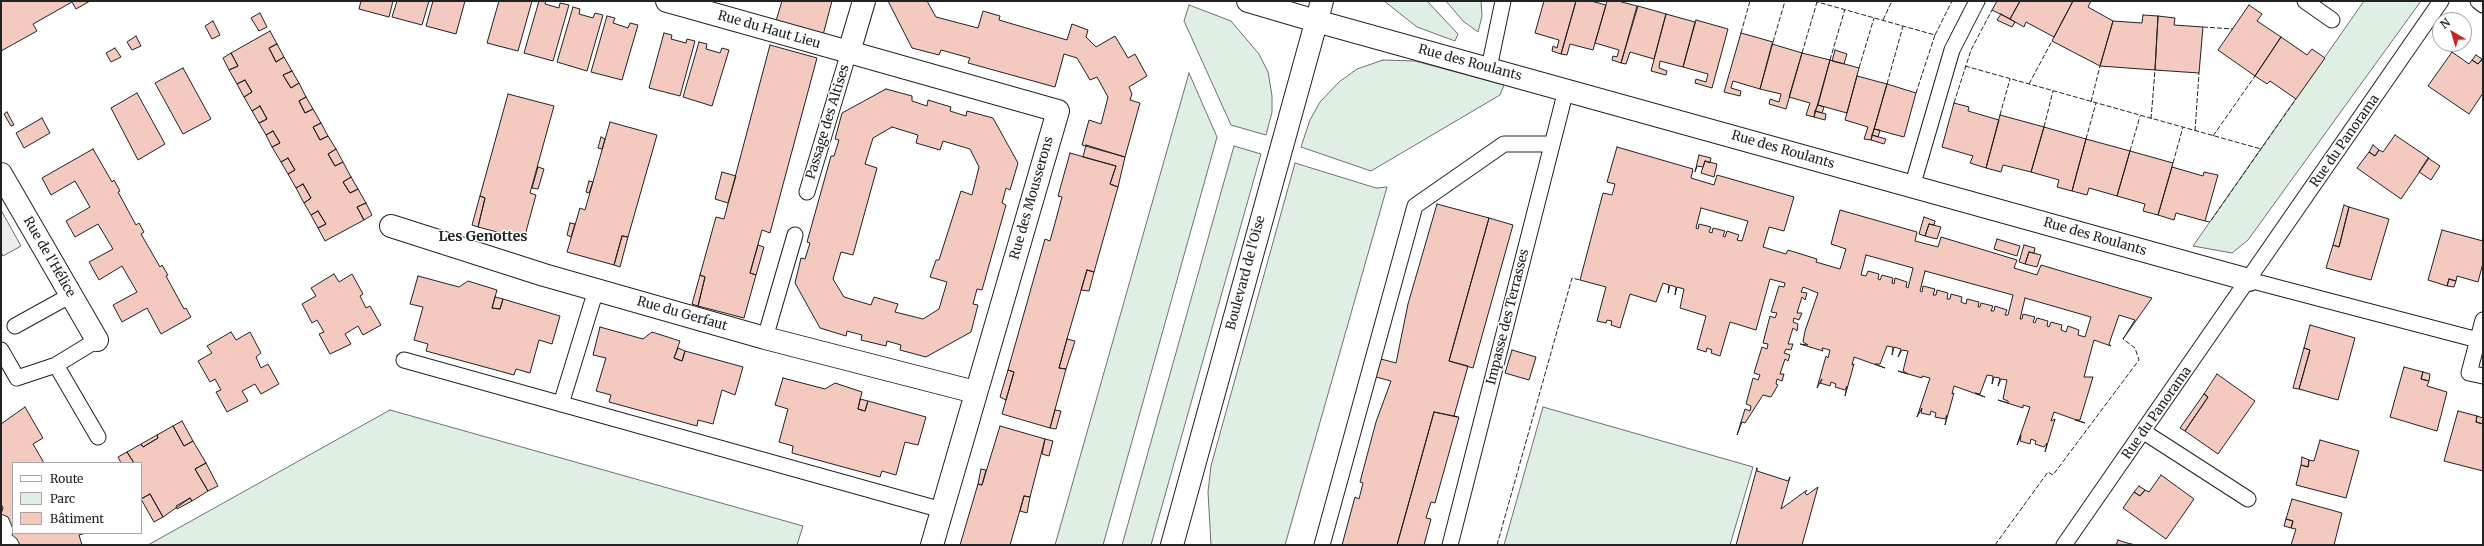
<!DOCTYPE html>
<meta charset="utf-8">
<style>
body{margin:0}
#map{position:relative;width:2484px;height:546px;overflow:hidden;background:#fff;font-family:Merriweather,serif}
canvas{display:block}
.frame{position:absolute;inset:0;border:2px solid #222;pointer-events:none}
.legend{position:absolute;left:12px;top:462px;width:130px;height:72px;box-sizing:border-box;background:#fff;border:1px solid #a7a7a7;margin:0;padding:5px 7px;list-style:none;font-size:12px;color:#222}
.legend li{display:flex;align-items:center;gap:8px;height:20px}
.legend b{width:20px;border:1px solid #a7a7a7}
.north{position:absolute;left:2432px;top:12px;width:40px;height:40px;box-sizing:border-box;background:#fff;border:1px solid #a7a7a7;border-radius:50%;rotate:322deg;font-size:11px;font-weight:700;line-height:16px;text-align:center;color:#222}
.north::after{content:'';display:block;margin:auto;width:14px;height:18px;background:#c62828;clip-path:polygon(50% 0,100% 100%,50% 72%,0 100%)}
</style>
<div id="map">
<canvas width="2484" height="546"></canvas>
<div class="frame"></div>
<ul class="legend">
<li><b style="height:5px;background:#fff"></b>Route</li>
<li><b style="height:11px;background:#e0efe3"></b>Parc</li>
<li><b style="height:11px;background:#f3c9c0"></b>Bâtiment</li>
</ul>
<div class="north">N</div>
</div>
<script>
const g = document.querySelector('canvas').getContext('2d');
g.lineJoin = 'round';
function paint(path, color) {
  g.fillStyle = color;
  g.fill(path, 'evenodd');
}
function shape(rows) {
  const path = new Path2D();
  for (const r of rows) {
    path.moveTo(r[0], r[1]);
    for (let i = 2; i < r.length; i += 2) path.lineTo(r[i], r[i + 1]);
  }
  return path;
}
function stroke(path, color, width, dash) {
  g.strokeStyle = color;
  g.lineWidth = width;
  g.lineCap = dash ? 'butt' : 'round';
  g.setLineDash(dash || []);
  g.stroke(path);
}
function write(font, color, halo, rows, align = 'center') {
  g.font = font + ' Merriweather,serif';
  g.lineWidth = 3;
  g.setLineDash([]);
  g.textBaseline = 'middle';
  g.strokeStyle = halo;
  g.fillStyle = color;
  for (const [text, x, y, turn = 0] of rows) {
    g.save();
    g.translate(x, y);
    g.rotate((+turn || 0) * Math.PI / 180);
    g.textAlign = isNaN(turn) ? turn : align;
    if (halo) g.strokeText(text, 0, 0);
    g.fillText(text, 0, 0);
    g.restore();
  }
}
const green = shape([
 [1384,1,1427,1,1458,34,1455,41,1417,27,1384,1],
 [1446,1,1481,1,1482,16,1478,32,1463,21,1446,1],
 [2364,1,2421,1,2248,240,2232,253,2193,246,2364,1],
 [1189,5,1231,21,1259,54,1268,72,1272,96,1272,112,1266,135,1231,125,1184,21,1189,5],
 [1383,60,1415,61,1504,85,1500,95,1371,171,1301,147,1310,120,1320,102,1339,82,1357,69,1383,60],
 [1189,73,1217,137,1103,545,1055,545,1189,73],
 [1234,146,1261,154,1151,545,1122,545,1234,146],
 [1295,163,1376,188,1387,187,1285,545,1211,545,1208,492,1211,466,1295,163],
 [1543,407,1753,467,1730,545,1504,545,1543,407],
 [390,410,803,526,797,545,148,545,390,410]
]);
const parking = shape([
 [1,210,21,246,3,256,1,252,1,210]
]);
const building = shape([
 [1,1,90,1,76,9,72,2,33,24,37,31,1,51,1,1],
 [361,1,393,1,389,17,359,9,361,1],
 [397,1,429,1,422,25,392,17,397,1],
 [433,1,465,1,456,34,426,26,433,1],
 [499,1,532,1,518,51,487,43,499,1],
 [539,1,546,1,545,4,559,8,560,3,569,5,553,61,524,53,539,1],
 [782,1,832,1,823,35,776,21,782,1],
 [888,1,927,1,936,17,978,28,983,11,1000,16,999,20,1067,40,1072,24,1088,30,1086,37,1096,47,1115,36,1128,58,1135,54,1147,76,1129,87,1132,94,1130,100,1140,103,1125,157,1082,145,1089,120,1101,124,1108,97,1097,77,1090,80,1077,58,1064,54,1055,87,968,63,970,58,941,50,939,55,912,48,888,1],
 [1544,1,1576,1,1561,54,1552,51,1553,46,1557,48,1559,40,1535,33,1544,1],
 [1576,1,1591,1,1606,5,1593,50,1570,44,1567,55,1561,54,1576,1],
 [1607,1,1618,1,1637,6,1621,63,1612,60,1613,56,1617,57,1619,50,1595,43,1607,1],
 [1997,1,2020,1,2010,19,1992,10,1997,1],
 [2020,1,2073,1,2054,37,2026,22,2024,27,2010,19,2020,1],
 [2073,1,2091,1,2088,7,2113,21,2100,66,2052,41,2073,1],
 [2249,5,2262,14,2257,21,2281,37,2255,76,2218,50,2249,5],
 [1638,6,1666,14,1654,59,1630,52,1626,64,1621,63,1638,6],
 [573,7,580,9,579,14,593,18,595,13,603,15,587,71,557,62,573,7],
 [260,13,267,27,259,31,251,18,260,13],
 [1666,14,1695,22,1683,67,1660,61,1659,68,1667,71,1666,75,1651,71,1666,14],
 [2001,14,2015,22,2012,27,1997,20,2001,14],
 [2143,15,2158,16,2155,70,2100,66,2113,21,2142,23,2143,15],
 [607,16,615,18,613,23,628,28,630,23,638,25,622,80,591,72,607,16],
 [2158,16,2175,18,2174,25,2203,27,2199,73,2155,70,2158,16],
 [1696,20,1728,29,1712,88,1695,83,1696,79,1706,82,1708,74,1683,67,1696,20],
 [213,21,220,35,212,39,205,26,213,21],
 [270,31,277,44,269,48,276,62,284,57,292,71,283,75,291,88,299,83,306,97,299,101,305,113,313,109,321,123,313,127,320,140,328,136,336,149,328,154,335,166,343,162,351,177,343,182,350,193,358,189,366,203,357,207,364,220,325,241,318,228,326,224,318,211,311,215,304,203,311,198,303,184,296,188,288,174,295,170,288,158,281,162,272,147,280,143,273,131,266,135,259,123,267,119,260,106,252,111,244,97,252,92,245,80,237,84,229,70,238,66,231,53,270,31],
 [664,33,672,35,671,39,686,43,687,39,695,41,680,96,649,88,664,33],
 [1741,33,1773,42,1760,89,1733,81,1731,88,1741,91,1740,96,1724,92,1741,33],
 [136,36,141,46,132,50,127,42,136,36],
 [2281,37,2307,55,2312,49,2325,58,2296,99,2270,81,2267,84,2255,76,2281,37],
 [699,42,707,44,706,49,720,53,722,48,729,50,712,106,683,97,699,42],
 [277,44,284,57,276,62,269,48,277,44],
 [1772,44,1802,53,1786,109,1769,104,1770,99,1779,102,1781,94,1760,89,1772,44],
 [770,45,817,58,770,233,762,230,750,273,756,275,744,318,698,306,705,277,700,275,716,217,724,219,770,45],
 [115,48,121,57,111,62,106,53,115,48],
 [1835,50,1847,54,1844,64,1832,61,1835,50],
 [2452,52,2469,64,2472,60,2478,64,2483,59,2483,93,2469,114,2428,86,2452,52],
 [231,53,238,66,229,70,223,58,231,53],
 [1802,53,1830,60,1814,117,1806,115,1810,103,1789,97,1802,53],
 [2476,55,2482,59,2478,64,2472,60,2476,55],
 [1830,60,1859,68,1847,113,1818,105,1830,60],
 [183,68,211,119,183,134,155,83,183,68],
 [292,71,299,83,291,88,283,75,292,71],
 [1857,76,1887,84,1871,140,1864,139,1868,127,1845,120,1857,76],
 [245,80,252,92,244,97,237,84,245,80],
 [1887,84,1916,93,1904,137,1874,129,1887,84],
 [886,89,912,96,912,101,927,106,928,100,951,107,950,111,966,116,967,111,993,118,1018,163,1010,190,1006,188,1002,203,1006,205,982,290,977,289,973,304,978,305,971,332,926,357,900,350,901,345,887,341,886,346,861,340,862,335,847,331,846,336,820,328,795,283,801,258,805,259,810,243,807,242,831,156,834,156,839,140,835,139,842,113,886,89],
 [892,127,918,135,916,143,940,150,943,141,970,149,979,167,972,195,961,191,939,260,936,260,930,277,947,282,939,309,923,319,895,312,898,304,874,297,871,305,844,297,833,279,841,252,853,255,877,168,865,164,873,138,892,127],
 [137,93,165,144,138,160,111,108,137,93],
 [508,94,554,106,530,193,536,195,524,239,478,227,485,198,480,196,508,94],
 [306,97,313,109,305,113,299,101,306,97],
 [1954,103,1969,107,1968,111,1999,120,1986,168,1970,163,1973,156,1942,147,1954,103],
 [1818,105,1824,107,1822,113,1815,111,1818,105],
 [260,106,267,119,259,123,252,111,260,106],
 [1815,111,1826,114,1825,120,1814,117,1815,111],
 [7,112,14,125,11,126,4,114,7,112],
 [2000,115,2044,127,2031,172,2003,165,2001,172,1986,168,2000,115],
 [42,118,50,133,24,148,16,133,42,118],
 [610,122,657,135,628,237,622,236,614,265,567,252,580,208,585,210,610,122],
 [321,123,328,136,320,140,313,127,321,123],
 [2044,127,2086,139,2072,191,2057,187,2059,180,2031,172,2044,127],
 [1874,129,1880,130,1878,137,1872,135,1874,129],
 [273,131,280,143,272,147,266,135,273,131],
 [1872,135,1886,139,1884,144,1871,140,1872,135],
 [2395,135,2429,158,2401,199,2357,168,2369,152,2375,156,2379,150,2383,152,2395,135],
 [601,137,605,139,602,149,598,148,601,137],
 [2086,139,2130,151,2117,196,2089,188,2087,195,2072,191,2086,139],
 [1086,145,1125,157,1118,187,1110,184,1116,166,1083,157,1086,145],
 [2373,145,2379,150,2375,156,2369,152,2373,145],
 [1617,147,1693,169,1691,178,1714,185,1717,175,1794,197,1784,231,1769,227,1763,247,1786,254,1788,250,1817,259,1816,262,1840,269,1846,249,1831,244,1840,210,1917,232,1915,241,1938,247,1941,237,2017,260,2014,268,2037,275,2041,265,2152,298,2123,339,2135,320,2119,315,2109,344,2111,346,2094,340,2084,377,2093,377,2080,420,2075,420,2085,423,2054,412,2051,421,2055,419,2045,452,2047,443,2044,447,2035,444,2036,441,2031,439,2030,444,2020,441,2021,435,2017,445,2030,407,2023,405,2023,408,1998,400,2008,403,2008,401,2003,399,2007,380,2001,379,1998,386,2000,378,1994,377,1992,384,1993,376,1987,375,1980,394,1975,393,1985,397,1954,386,1952,394,1954,393,1945,425,1947,415,1945,419,1935,417,1936,413,1931,411,1930,415,1921,413,1922,408,1917,417,1930,378,1922,376,1922,378,1898,371,1908,374,1903,371,1908,351,1902,350,1898,357,1901,349,1894,347,1892,355,1893,347,1887,346,1880,364,1875,364,1885,368,1854,357,1852,365,1854,364,1845,396,1847,386,1845,390,1835,387,1836,384,1831,382,1830,386,1820,383,1822,379,1817,388,1826,356,1828,358,1830,350,1822,348,1823,351,1800,344,1808,345,1803,342,1805,331,1818,293,1803,287,1801,292,1807,293,1805,300,1802,297,1797,313,1802,313,1799,320,1794,318,1793,322,1798,324,1797,331,1793,328,1788,344,1793,344,1791,350,1786,349,1784,353,1790,355,1788,361,1785,359,1780,374,1784,374,1782,381,1777,379,1776,384,1778,385,1771,397,1763,395,1745,423,1742,422,1737,435,1745,409,1750,411,1751,406,1746,404,1753,378,1758,380,1760,375,1754,373,1762,347,1767,349,1768,344,1763,343,1770,316,1775,318,1777,313,1771,312,1779,286,1784,287,1785,283,1770,279,1756,330,1730,322,1720,356,1711,353,1712,350,1707,348,1706,352,1697,349,1706,316,1680,308,1684,289,1677,287,1675,295,1676,287,1670,285,1668,293,1669,285,1663,283,1656,302,1630,294,1620,328,1611,325,1612,321,1607,320,1606,323,1597,321,1606,287,1580,280,1603,193,1612,195,1615,184,1607,182,1617,147],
 [1701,208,1748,221,1742,241,1737,240,1739,235,1727,231,1725,237,1723,236,1725,231,1713,228,1712,233,1709,232,1711,227,1699,224,1698,229,1696,228,1701,208],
 [1866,255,1913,268,1908,288,1906,287,1907,282,1895,278,1894,284,1892,283,1893,278,1882,275,1880,280,1878,279,1879,274,1868,271,1866,276,1861,275,1866,255],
 [1925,271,2013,295,2008,315,2005,315,2007,310,1995,306,1994,311,1991,311,1993,306,1981,303,1980,307,1978,307,1979,302,1967,299,1966,304,1961,302,1962,297,1951,294,1950,299,1947,299,1948,293,1937,290,1936,295,1933,295,1935,289,1923,286,1922,292,1920,291,1925,271],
 [2025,298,2091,317,2085,337,2078,335,2079,330,2068,326,2066,332,2061,330,2062,325,2051,322,2049,327,2047,326,2048,321,2037,318,2035,323,2033,322,2035,317,2023,314,2022,319,2020,319,2025,298],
 [93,149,112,182,114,180,120,191,118,192,136,225,139,223,144,232,141,234,160,267,162,265,168,275,166,276,184,309,186,308,191,317,161,334,147,308,122,322,113,305,137,292,122,266,99,280,89,262,113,249,98,224,75,237,66,221,90,207,75,181,51,195,42,178,93,149],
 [336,149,343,162,335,166,328,154,336,149],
 [2130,151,2173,163,2158,215,2143,211,2145,204,2117,196,2130,151],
 [1070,153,1116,166,1110,184,1118,187,1094,272,1087,270,1067,339,1059,368,1066,369,1050,428,1002,414,1014,372,1008,370,1045,239,1050,241,1055,223,1062,197,1058,196,1070,153],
 [1699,155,1711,158,1710,163,1705,161,1703,167,1697,166,1695,172,1699,155],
 [288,158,295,170,288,174,281,162,288,158],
 [2428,158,2440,166,2431,180,2419,172,2428,158],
 [1705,161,1717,164,1714,177,1701,173,1705,161],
 [538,167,544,169,538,189,532,188,538,167],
 [2172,167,2203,176,2204,172,2218,175,2205,221,2176,213,2174,220,2158,215,2172,167],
 [722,172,736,176,728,203,715,199,722,172],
 [351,177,358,189,350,193,343,182,351,177],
 [589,181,593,182,589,193,586,192,589,181],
 [303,184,311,198,304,203,296,188,303,184],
 [480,196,485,198,478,227,472,225,480,196],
 [366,203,372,215,364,220,357,207,366,203],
 [1437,204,1489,218,1449,361,1468,366,1454,416,1457,417,1434,412,1397,545,1342,545,1355,497,1359,499,1363,483,1360,482,1376,422,1391,381,1376,377,1381,359,1396,363,1408,304,1437,204],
 [2344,205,2349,207,2339,247,2333,245,2344,205],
 [2349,207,2389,219,2371,280,2326,268,2333,245,2339,247,2349,207],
 [318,211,326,224,318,228,311,215,318,211],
 [1924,217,1935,221,1934,225,1929,224,1925,236,1919,234,1924,217],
 [1489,218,1513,225,1473,368,1449,361,1489,218],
 [570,223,575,224,571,237,567,235,570,223],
 [1929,224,1941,227,1937,239,1925,236,1929,224],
 [2442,230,2483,241,2483,263,2478,282,2457,276,2456,281,2449,279,2447,286,2428,280,2442,230],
 [622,236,628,237,620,267,614,265,622,236],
 [1997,239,2020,246,2017,256,1994,249,1997,239],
 [758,245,764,247,756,275,750,273,758,245],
 [2024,245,2035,248,2034,253,2029,252,2025,264,2019,262,2024,245],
 [2029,252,2041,255,2037,267,2025,264,2029,252],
 [1087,270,1094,272,1089,291,1081,290,1087,270],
 [334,274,339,282,352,274,363,294,360,296,366,308,370,306,381,325,363,335,358,326,345,334,351,344,330,354,319,334,324,332,317,320,312,323,302,304,316,296,311,288,334,274],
 [700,275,705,277,698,306,692,304,700,275],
 [418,276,459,287,468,281,497,290,492,308,500,309,503,299,560,316,552,344,539,340,530,373,516,369,514,375,426,351,428,344,414,340,423,307,410,304,418,276],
 [2449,279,2456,281,2454,287,2447,286,2449,279],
 [495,297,503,299,500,309,492,308,495,297],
 [2310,325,2355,338,2338,400,2299,389,2310,350,2304,348,2310,325],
 [600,327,643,339,652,332,680,341,674,358,682,361,685,351,743,367,735,395,722,390,713,424,698,420,697,426,609,402,611,395,596,391,606,358,593,355,600,327],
 [231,332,236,340,250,332,261,353,256,357,261,368,268,364,279,384,261,394,255,384,242,391,248,401,227,412,216,392,221,390,215,379,210,382,198,361,212,353,207,346,231,332],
 [1067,339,1075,341,1066,369,1059,368,1067,339],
 [678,348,685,351,682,361,674,358,678,348],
 [2304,348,2310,350,2299,389,2293,388,2304,348],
 [1512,350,1536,357,1529,380,1505,373,1512,350],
 [2404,367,2423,372,2421,379,2429,381,2427,386,2447,392,2437,431,2390,417,2404,367],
 [1008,370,1014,372,1006,400,1000,397,1008,370],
 [2423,372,2430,374,2429,381,2421,379,2423,372],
 [2217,374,2255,401,2218,454,2185,431,2208,397,2204,394,2217,374],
 [783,378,825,389,835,383,862,392,858,409,865,411,868,401,926,417,918,445,905,442,896,475,882,471,880,477,792,453,793,446,779,442,788,409,775,405,783,378],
 [2204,394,2208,397,2185,431,2180,428,2204,394],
 [860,399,868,401,865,411,858,409,860,399],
 [25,407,43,438,33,444,44,463,13,463,13,529,8,517,1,514,3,508,1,504,1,424,25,407],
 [1055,410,1061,411,1056,429,1050,428,1055,410],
 [2458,411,2477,416,2476,422,2483,424,2483,471,2444,461,2458,411],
 [1434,412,1459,417,1435,503,1431,502,1426,518,1431,519,1424,545,1397,545,1434,412],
 [2477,416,2483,418,2483,424,2476,422,2477,416],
 [182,421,193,441,184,446,173,426,182,421],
 [173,426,184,446,193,441,206,463,195,469,208,491,192,501,190,498,163,517,150,494,141,499,141,463,134,463,127,452,141,444,143,447,158,438,157,435,173,426],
 [1000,426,1045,439,1030,497,1024,496,1010,545,960,545,978,484,982,485,1000,426],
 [157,435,158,438,143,447,141,444,157,435],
 [1045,439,1053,441,1049,456,1042,454,1045,439],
 [2320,440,2359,451,2346,498,2296,485,2301,465,2308,467,2309,460,2314,461,2320,440],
 [127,452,134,463,121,463,118,457,127,452],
 [2302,457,2309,460,2308,467,2301,465,2302,457],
 [206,463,218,486,208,491,195,469,206,463],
 [1757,468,1757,471,1788,481,1790,477,1781,509,1807,490,1805,493,1807,495,1818,487,1802,545,1736,545,1757,468],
 [981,469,986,470,982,485,978,484,981,469],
 [2161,475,2194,499,2166,539,2123,508,2134,492,2140,496,2145,490,2149,492,2161,475],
 [2139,486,2145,490,2140,496,2134,492,2139,486],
 [150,494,163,517,154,522,141,499,150,494],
 [1024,496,1030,497,1027,513,1020,511,1024,496],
 [190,498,192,501,177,509,176,506,190,498],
 [2292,499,2342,513,2334,545,2291,545,2296,529,2291,528,2293,521,2286,519,2292,499],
 [2286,519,2293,521,2291,528,2284,526,2286,519],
 [13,531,13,533,86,533,79,535,82,545,20,545,17,539,12,535,13,531],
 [2118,540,2127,543,2136,545,2116,545,2118,540]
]);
const lane = shape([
 [2305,1,2332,20],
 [2478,1,2483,5],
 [1489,68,1503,1],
 [1912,187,1952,50,1977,1],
 [807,192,849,52],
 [2249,280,2478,340],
 [2483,320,2469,373,2483,376],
 [15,326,71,295],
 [765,338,795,235],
 [1,350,17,378,56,365,97,340],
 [404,360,942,510],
 [56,365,98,437],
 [561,404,596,290],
 [2144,432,2248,499],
 [1322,545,1415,206,1504,144,1552,144],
 [1450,545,1566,90],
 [2064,545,2441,1]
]);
const street = shape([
 [667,1,849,52],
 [864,1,849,52,1058,111,932,545],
 [1316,21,2249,280],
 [1,174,97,340],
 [391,226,544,275,765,338,975,392]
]);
const secondary = shape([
 [1248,1,1316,21],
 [1172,545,1322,1]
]);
const fence = shape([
 [1814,1,1935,35,1916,93],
 [1883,20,1892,1],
 [2203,27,2233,29],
 [1741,33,1750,1],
 [1935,35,1952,1],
 [1773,42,1785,1],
 [1802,53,1817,2],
 [1830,60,1845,9],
 [1965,66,2261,149],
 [1859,68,1874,18],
 [1887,84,1903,26],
 [2029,84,2052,41],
 [2091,102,2100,66],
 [1954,103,1971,50,1992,10],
 [2000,115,2010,79],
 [2151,119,2155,70],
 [2044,127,2053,91],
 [2195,131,2199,73],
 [2213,136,2255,76],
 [2086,139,2096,103],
 [2130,151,2140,116],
 [2173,163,2183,127],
 [2205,221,2210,222,2296,99],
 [1497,545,1572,278,1580,280],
 [1995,545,2048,472,2053,475,2139,360,2135,348,2123,339]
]);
const streetNames = [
 ["Rue du Haut Lieu",769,30,16],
 ["Rue des Roulants",1470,63,15],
 ["Passage des Altises",828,122,-73],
 ["Rue du Panorama",2345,141,-55],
 ["Rue des Roulants",1783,150,16],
 ["Rue des Mousserons",1032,198,-74],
 ["Rue des Roulants",2095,237,16],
 ["Rue de l'Hélice",49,257,60],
 ["Boulevard de l'Oise",1246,273,-75],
 ["Rue du Gerfaut",682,314,16],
 ["Impasse des Terrasses",1508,317,-76],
 ["Rue du Panorama",2157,413,-55]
];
const neighbourhoodNames = [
 ["Les Genottes",483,237]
];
paint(green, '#e0efe3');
stroke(green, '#6f6f6f', 1);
paint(parking, '#ededed');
stroke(parking, '#6f6f6f', 1);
paint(building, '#f3c9c0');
stroke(building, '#222', 1);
stroke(lane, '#222', 17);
stroke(street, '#222', 24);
stroke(secondary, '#222', 24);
stroke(lane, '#fff', 15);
stroke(street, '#fff', 22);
stroke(secondary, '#fff', 22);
stroke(fence, '#222', 1, [5, 2]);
write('13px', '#222', '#fff', streetNames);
write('bold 14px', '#222', '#fff', neighbourhoodNames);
</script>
